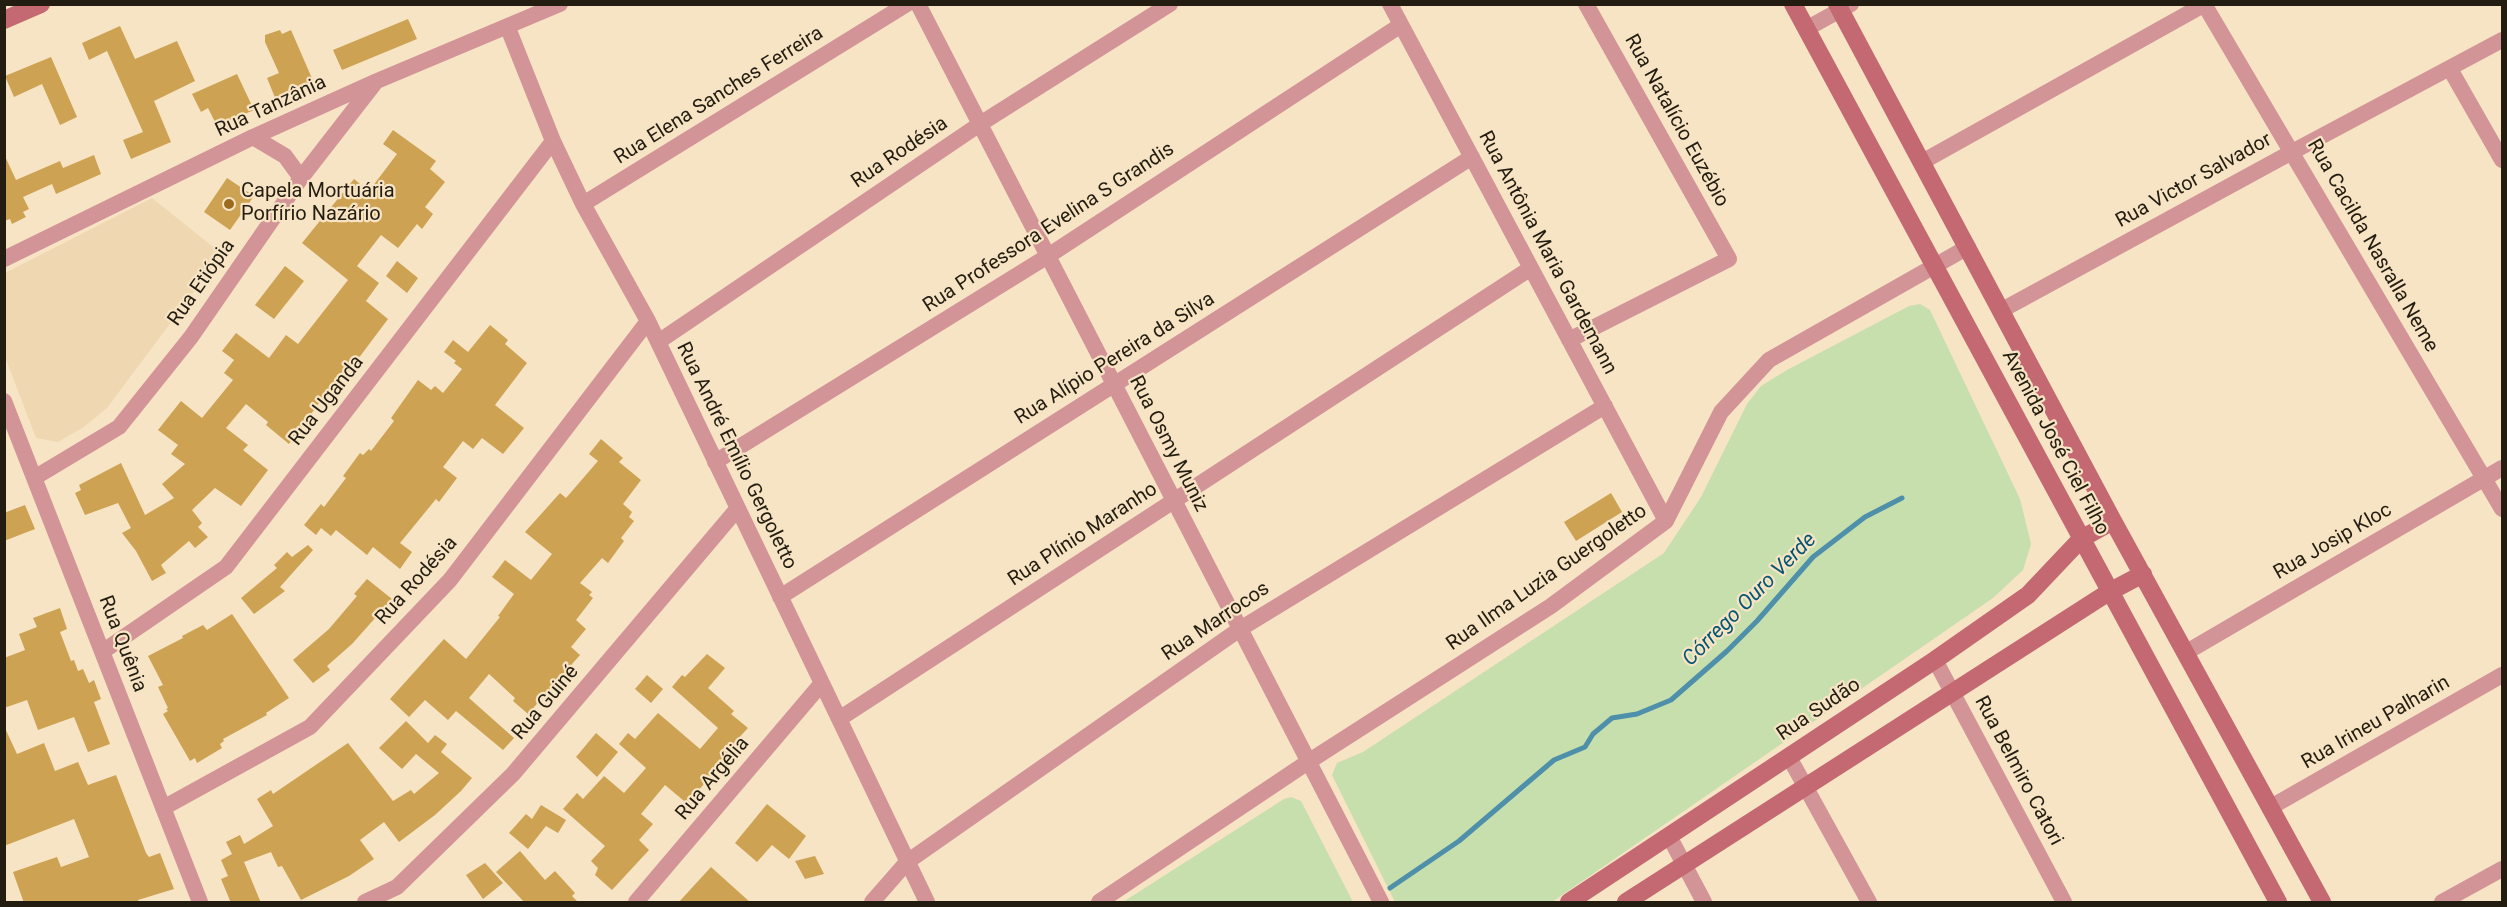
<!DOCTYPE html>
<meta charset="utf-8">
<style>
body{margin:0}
#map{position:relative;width:2507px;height:907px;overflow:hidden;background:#f7e4c4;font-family:Roboto,sans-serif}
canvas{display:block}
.frame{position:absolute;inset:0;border:6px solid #231d11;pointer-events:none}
</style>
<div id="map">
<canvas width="2507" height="907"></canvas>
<div class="frame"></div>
</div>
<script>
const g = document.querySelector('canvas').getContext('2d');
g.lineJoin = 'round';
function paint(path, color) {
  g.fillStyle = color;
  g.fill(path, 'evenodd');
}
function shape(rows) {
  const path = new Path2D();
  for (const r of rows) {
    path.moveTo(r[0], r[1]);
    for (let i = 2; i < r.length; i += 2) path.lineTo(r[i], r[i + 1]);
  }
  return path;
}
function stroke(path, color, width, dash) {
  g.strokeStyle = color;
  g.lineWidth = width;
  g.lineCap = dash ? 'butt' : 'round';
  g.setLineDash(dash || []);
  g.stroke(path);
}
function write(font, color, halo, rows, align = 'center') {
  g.font = font + ' Roboto,sans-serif';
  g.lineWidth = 4.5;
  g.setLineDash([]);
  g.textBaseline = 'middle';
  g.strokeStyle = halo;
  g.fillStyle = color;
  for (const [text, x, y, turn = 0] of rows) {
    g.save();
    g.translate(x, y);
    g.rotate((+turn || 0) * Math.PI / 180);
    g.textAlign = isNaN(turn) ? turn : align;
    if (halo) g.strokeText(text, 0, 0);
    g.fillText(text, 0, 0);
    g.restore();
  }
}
const built = shape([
 [152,198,222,254,107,408,84,427,58,442,36,438,5,357,5,273]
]);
const green = shape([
 [1920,304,1930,310,2020,499,2031,544,2023,570,1993,598,1552,902,1395,902,1332,775,1337,763,1363,752,1664,553,1701,497,1747,404,1761,386,1787,370,1909,306],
 [1291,797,1301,801,1353,902,1123,902,1284,799]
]);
const stream = shape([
 [1390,888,1459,841,1554,760,1585,747,1593,734,1612,718,1637,714,1671,700,1727,651,1757,621,1813,557,1865,517,1902,498]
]);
const building = shape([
 [408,19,417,39,342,70,333,50],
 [120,26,135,59,177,41,195,81,154,101,171,142,131,159,123,140,143,132,107,51,89,60,82,43],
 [280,30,282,34,291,30,314,83,276,100,267,78,279,73,265,42,265,35],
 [51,57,77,117,60,125,42,84,14,97,5,76],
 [237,74,254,110,217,126,208,108,201,112,192,94],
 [393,130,436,161,430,169,445,182,425,207,433,214,422,229,417,224,398,248,381,235,357,266,379,283,366,301,388,319,346,375,342,372,289,444,266,425,268,422,246,404,226,428,248,445,243,450,268,470,241,506,215,488,192,510,202,523,198,527,208,537,195,548,189,541,161,565,166,573,152,581,136,551,122,533,131,528,118,503,85,515,75,493,81,490,79,485,121,463,145,515,174,498,162,484,185,464,171,454,178,445,158,430,181,401,202,418,233,380,224,373,234,360,222,351,236,333,269,358,286,335,298,344,348,280,302,243,354,179,369,191,397,154,383,144],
 [4,154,16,180,60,161,63,168,94,155,101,174,56,194,52,184,23,197,29,209,23,212,26,217,12,224,10,219,4,221],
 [227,178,254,196,230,230,204,212],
 [397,261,418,278,407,293,386,276],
 [285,266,304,281,274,319,255,305],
 [490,325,508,340,505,344,527,363,495,405,524,428,503,454,482,438,473,449,463,441,443,467,457,478,439,502,436,499,400,543,412,552,400,569,373,547,367,555,336,530,331,536,321,528,316,535,304,525,321,504,324,507,346,478,343,476,360,453,363,455,369,449,371,451,394,421,391,418,418,380,431,390,435,386,443,393,462,369,454,363,456,361,444,352,453,340,468,352],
 [601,439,623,458,619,462,641,480,623,504,632,512,629,517,634,521,621,538,624,541,608,563,602,558,580,583,592,592,589,595,593,598,576,620,586,629,571,647,580,655,528,714,513,701,515,698,489,674,469,698,514,738,503,750,456,711,448,720,425,700,409,717,390,699,444,639,466,659,500,617,498,616,514,594,492,577,505,560,531,580,552,554,525,532,560,493,566,498,598,461,589,454],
 [1611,493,1622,512,1576,541,1564,522],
 [25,505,35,529,4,541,4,513],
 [308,545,313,550,280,587,285,591,254,614,241,598,277,568,274,565,287,552,292,557],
 [367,579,392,599,352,644,327,666,330,670,313,683,293,660,329,629,357,596,354,594],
 [60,608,67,629,60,632,71,661,74,660,78,671,83,669,89,683,94,680,101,699,94,702,110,744,88,752,74,717,38,730,27,700,4,708,4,658,25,650,19,634,37,627,33,618],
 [232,614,289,698,266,713,267,715,223,739,224,741,220,744,222,748,197,763,195,758,190,761,163,714,168,711,166,709,168,708,158,687,163,685,148,656,183,638,182,636,203,625,207,630],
 [707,654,725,668,708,688,734,711,731,714,748,728,732,745,735,748,698,791,701,794,690,806,665,785,641,814,653,824,639,840,649,850,612,890,595,875,598,868,591,861,605,846,563,809,577,793,583,799,604,776,624,793,646,768,619,744,628,733,635,739,658,713,700,749,718,728,672,687,682,675,685,677],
 [647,675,663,689,651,703,635,689],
 [406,721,428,743,435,735,447,744,441,752,472,778,461,791,435,815,399,842,384,822,360,840,374,859,349,876,301,900,282,866,278,867,271,852,244,862,261,903,231,903,221,879,228,876,221,860,232,854,226,842,240,835,244,844,273,826,257,799,271,790,273,794,348,743,393,801,411,790,414,794,439,773,416,754,402,769,379,748],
 [4,726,17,754,44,743,55,771,78,762,88,785,116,775,146,853,149,857,160,853,174,889,138,900,139,903,24,903,13,872,57,857,61,867,89,857,74,819,4,846],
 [596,733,618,752,597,777,576,757],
 [767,804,806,836,789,859,772,845,757,862,735,843],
 [541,805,566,820,558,833,546,826,528,849,509,833,526,814,532,819],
 [520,851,545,880,555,871,575,893,572,896,579,903,525,903,496,872],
 [815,856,824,874,805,879,795,861],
 [485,863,503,883,483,899,466,875],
 [711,867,751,903,678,903]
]);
const street = shape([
 [918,4,1381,902],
 [1390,4,1666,521],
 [2204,4,2502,509],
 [508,28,553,141,583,204,648,321,927,902],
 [1806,29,1851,4],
 [2450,69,2502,160],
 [253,137,285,156,301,178],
 [1922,162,2205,4],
 [583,204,907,4],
 [4,259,253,137,377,81,560,4],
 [2002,310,2292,152,2502,40],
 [1569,340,1729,259,1586,4],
 [658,342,980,124,1170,4],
 [4,401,200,902],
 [715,462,1048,256,1401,25],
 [34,478,119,427,191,337,301,178,374,84],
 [780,597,1472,157],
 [102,652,226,567,553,141],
 [2185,653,2502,468],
 [1935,660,2064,902],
 [839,719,1531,268],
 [1789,757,1869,902],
 [2271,807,2502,675],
 [163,808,310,727,450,580,648,321],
 [1669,836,1704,902],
 [365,902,397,887,513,774,738,508],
 [636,902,822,683],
 [872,902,907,862,1240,629,1605,406],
 [1099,902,1308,762,1551,606,1666,521,1721,412,1769,360,1968,247],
 [2442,902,2502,869]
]);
const secondary = shape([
 [1793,4,2278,902],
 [1837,4,2113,521,2322,902],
 [4,20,41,4],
 [1569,902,1935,660,2028,595,2081,539,2113,521],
 [1626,902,2109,592,2143,574]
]);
const markers = [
 [229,204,6,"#9c6b1e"]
];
const streetNames = [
 ["Rua Elena Sanches Ferreira",719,96,-32],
 ["Rua Tanzânia",271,107,-25],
 ["Rua Natalício Euzébio",1676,121,61],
 ["Rua Rodésia",900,153,-34],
 ["Rua Victor Salvador",2194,181,-29],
 ["Rua Professora Evelina S Grandis",1049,228,-33],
 ["Rua Cacilda Nasralla Neme",2372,246,60],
 ["Rua Antônia Maria Gardemann",1547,253,62],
 ["Rua Etiópia",202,283,-55],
 ["Rua Alípio Pereira da Silva",1115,359,-32],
 ["Rua Uganda",327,401,-52],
 ["Avenida José Ciel Filho",2055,443,62],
 ["Rua Osmy Muniz",1168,444,63],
 ["Rua André Emílio Gergoletto",736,456,64],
 ["Rua Plínio Maranho",1083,535,-33],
 ["Rua Josip Kloc",2333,542,-30],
 ["Rua Ilma Luzia Guergoletto",1547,578,-35],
 ["Rua Rodésia",417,581,-48],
 ["Rua Marrocos",1216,622,-34],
 ["Rua Quênia",122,644,69],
 ["Rua Guiné",546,703,-50],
 ["Rua Sudão",1819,710,-34],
 ["Rua Irineu Palharin",2376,723,-30],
 ["Rua Belmiro Catori",2018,771,62],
 ["Rua Argélia",713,779,-50]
];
const poiNames = [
 ["Capela Mortuária",241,192],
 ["Porfírio Nazário",241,215]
];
const waterNames = [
 ["Córrego Ouro Verde",1750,600,-45]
];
paint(built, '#efd8b1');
paint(green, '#c7dead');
stroke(stream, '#4e8faa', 5);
paint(building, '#cda253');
stroke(street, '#d39498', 16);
stroke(secondary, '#c46972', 18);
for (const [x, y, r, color] of markers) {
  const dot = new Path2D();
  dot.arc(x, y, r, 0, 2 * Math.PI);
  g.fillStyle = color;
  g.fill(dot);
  stroke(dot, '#f7e4c4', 2);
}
write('20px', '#231d11', '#f7e4c4', streetNames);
write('20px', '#231d11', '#f7e4c4', poiNames, 'left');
write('italic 21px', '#045674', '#f7e4c4', waterNames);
</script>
